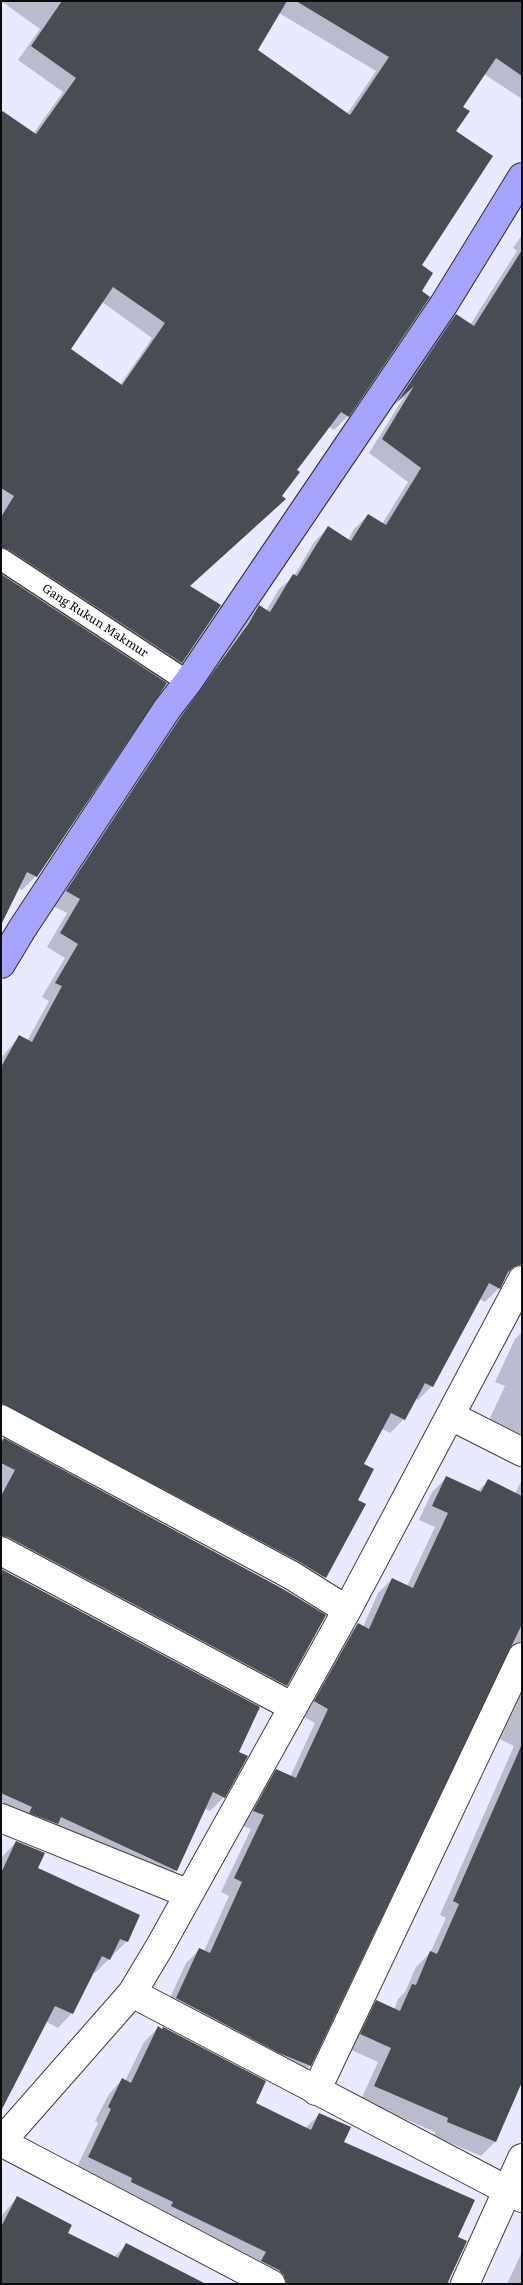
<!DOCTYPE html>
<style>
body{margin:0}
#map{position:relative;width:523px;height:2285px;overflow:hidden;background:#e9eaff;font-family:Literata,serif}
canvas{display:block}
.frame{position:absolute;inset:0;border:2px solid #0b0b0b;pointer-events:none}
</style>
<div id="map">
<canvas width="523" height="2285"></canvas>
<div class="frame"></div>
</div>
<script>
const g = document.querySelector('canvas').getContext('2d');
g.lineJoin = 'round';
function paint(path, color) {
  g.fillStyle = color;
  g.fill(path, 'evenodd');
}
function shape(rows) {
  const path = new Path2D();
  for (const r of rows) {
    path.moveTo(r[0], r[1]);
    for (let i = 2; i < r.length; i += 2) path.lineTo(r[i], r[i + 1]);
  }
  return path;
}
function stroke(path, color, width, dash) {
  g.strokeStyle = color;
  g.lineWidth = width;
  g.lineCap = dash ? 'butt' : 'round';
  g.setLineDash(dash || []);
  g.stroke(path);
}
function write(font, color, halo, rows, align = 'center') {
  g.font = font + ' Literata,serif';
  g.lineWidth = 5;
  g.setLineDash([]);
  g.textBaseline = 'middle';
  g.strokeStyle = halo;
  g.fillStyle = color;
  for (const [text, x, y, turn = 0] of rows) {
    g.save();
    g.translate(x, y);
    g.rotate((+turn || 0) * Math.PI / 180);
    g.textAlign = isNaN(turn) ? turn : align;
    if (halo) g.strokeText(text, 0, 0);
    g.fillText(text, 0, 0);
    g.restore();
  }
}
const shadow = shape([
 [1,1,522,1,522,99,484,74,461,107,420,266,420,291,428,297,348,416,334,430,328,426,189,587,181,662,167,676,1,567,1,111,33,134,63,92,18,60,40,29],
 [279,13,376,71,347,114,257,50],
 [102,302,152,338,120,385,69,350],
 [522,235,522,1270,512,1266,499,1288,485,1302,479,1299,432,1386,418,1400,415,1398,404,1419,390,1433,382,1429,362,1464,356,1501,364,1505,324,1577,311,1591,1,1423,1,1058,19,1037,27,1041,49,1001,42,997,65,958,47,947,67,913,53,906,166,734,235,639,245,621,259,607,266,611,279,589,294,576,314,542,328,528,348,540,354,529,368,515,382,524,408,482,369,453,404,397,389,409,442,329,456,315,470,325,517,251,513,248],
 [1,576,36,876,22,890,18,888],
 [522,1332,522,1453,482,1435,505,1386,495,1382,515,1339],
 [1,1438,283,1590,286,1685,272,1699,1,1555],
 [446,1478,477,1492,488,1481,515,1494,522,1479,522,1664,515,1657,505,1655,310,2065,296,2079,163,2013,186,1963,200,1949,204,1951,229,1896,221,1892,251,1829,240,1825,263,1785,277,1771,290,1777,315,1723,301,1715,344,1639,358,1625,363,1627,378,1593,392,1579,407,1586,435,1527,419,1520,432,1492],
 [1,1570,238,1753,224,1797,210,1811,204,1808,176,1870,162,1884,1,1813],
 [522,1681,522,2078,495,2142,481,2156,434,2136,435,2132,361,2100,378,2062,347,2048,363,2016,377,2002,394,2010,398,1999,405,1992,416,1967,430,1953,446,1918,440,1915,514,1746,495,1737],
 [16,1842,36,1869,138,1916,126,1942,95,1973,93,1972,71,2014,58,2028,45,2021,1,2094,1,1858],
 [158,2028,254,2104,305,2128,320,2114,338,2144,456,2238,449,2284,275,2284,75,2171,98,2123,95,2121,109,2094,122,2080,125,2081,144,2042],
 [17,2198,67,2233,114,2257,126,2245,203,2284,1,2284,1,2216],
 [521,2254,522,2284,507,2284]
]);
const building = shape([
 [62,1,287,1,258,50,350,115,389,57,296,1,522,1,522,76,496,58,463,107,470,111,456,131,493,156,422,265,433,273,422,291,430,297,349,417,341,412,297,470,300,472,282,496,286,499,190,586,221,605,182,663,8,549,1,547,1,517,14,496,1,488,1,110,36,134,76,78,31,46],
 [113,287,165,323,122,385,71,349],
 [522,250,522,1264,514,1267,508,1272,500,1289,489,1283,433,1387,425,1383,405,1420,391,1413,364,1464,374,1469,358,1500,366,1504,326,1578,298,1561,1,1403,1,1067,19,1035,32,1042,62,986,55,983,78,944,60,933,80,899,66,891,180,718,249,623,259,605,270,612,293,574,297,576,328,526,351,541,368,514,386,525,421,468,382,439,414,386,397,402,456,314,474,326],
 [1,574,167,683,37,877,27,872,1,925],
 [4,1438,283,1589,326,1615,287,1686,8,1537,1,1536,1,1496,15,1470,1,1463,1,1443],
 [446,1476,481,1492,488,1479,522,1496,522,1624,311,2066,279,2053,176,1998,199,1948,210,1953,242,1882,234,1878,264,1815,253,1811,276,1769,296,1778,328,1709,314,1701,358,1623,369,1629,392,1578,413,1588,448,1513,432,1506],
 [1,1569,260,1707,239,1752,248,1756,225,1798,213,1792,177,1871,61,1817,58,1824,29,1813,32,1807,1,1793],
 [522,1744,522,2082,496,2142,447,2122,448,2118,374,2086,391,2048,360,2034,376,2000,400,2011,412,1984,416,1985,430,1951,437,1954,459,1904,453,1901],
 [16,1841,45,1853,38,1868,140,1915,128,1942,120,1939,110,1960,102,1956,73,2014,55,2006,1,2111,1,1873],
 [158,2026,162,2029,163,2027,266,2081,256,2103,311,2130,319,2113,351,2127,344,2142,475,2200,458,2237,467,2241,447,2284,287,2284,284,2276,279,2270,261,2261,266,2252,171,2206,173,2202,131,2182,132,2178,88,2157,111,2109,108,2107,122,2078,131,2083],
 [17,2196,72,2225,68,2233,118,2258,126,2243,206,2284,1,2284,1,2227]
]);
const lane = shape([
 [1,559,188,682]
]);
const street = shape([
 [451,1416,522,1452],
 [1,1419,291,1575,347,1610],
 [1,1551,293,1707],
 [1,1818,189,1894],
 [132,1993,522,2198],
 [316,2091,522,1657],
 [271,2284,1,2142,132,1993,159,1948,347,1610,522,1280],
 [465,2284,522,2158]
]);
const secondary = shape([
 [1,964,22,929,167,709,188,682,444,304,522,177]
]);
const streetNames = [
 ["Gang Rukun Makmur",95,621,33]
];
paint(shadow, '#0003');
paint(building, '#474d53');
stroke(lane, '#3e3e3e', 24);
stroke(street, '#3e3e3e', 30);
stroke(secondary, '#2d2d2d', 30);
stroke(lane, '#fff', 21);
stroke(street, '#fff', 28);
stroke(secondary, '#a6a4ff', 28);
write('12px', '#0b0b0b', '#fff', streetNames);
</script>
